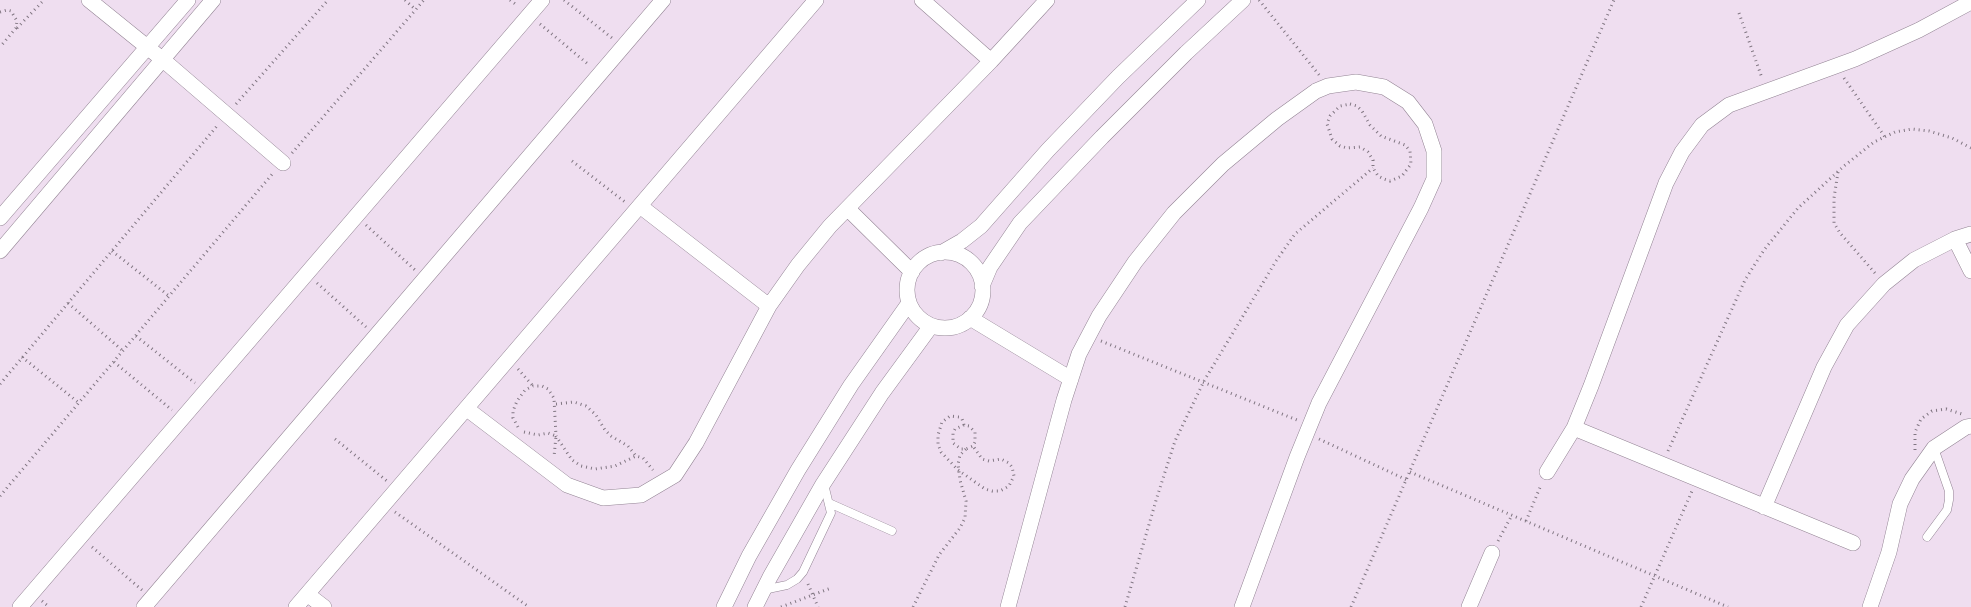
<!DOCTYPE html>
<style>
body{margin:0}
canvas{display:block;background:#efdef0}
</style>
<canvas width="1971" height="607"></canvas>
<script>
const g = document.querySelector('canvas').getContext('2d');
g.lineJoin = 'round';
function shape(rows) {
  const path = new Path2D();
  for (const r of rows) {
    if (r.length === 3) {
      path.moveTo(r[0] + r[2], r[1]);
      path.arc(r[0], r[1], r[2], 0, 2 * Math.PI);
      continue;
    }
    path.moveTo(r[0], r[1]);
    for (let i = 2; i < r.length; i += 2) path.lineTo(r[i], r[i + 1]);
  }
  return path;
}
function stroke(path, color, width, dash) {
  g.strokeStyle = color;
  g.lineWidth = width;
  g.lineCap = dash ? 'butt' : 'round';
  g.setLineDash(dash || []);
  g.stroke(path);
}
const path = shape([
 [405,0,416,10],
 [510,0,518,6],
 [564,0,612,38],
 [1259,0,1320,76],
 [0,12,7,10,11,11,17,21,16,28,0,47],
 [1739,13,1762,78],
 [540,24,589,65],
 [17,28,44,0],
 [1844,78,1885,137],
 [236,104,328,0],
 [1350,104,1357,106,1362,111,1370,125,1381,136,1405,145,1410,151,1411,164,1402,176,1390,181,1384,179,1378,176,1373,168,1373,160,1368,152,1360,147,1347,148,1340,146,1332,139,1327,124,1330,116,1340,106,1350,104],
 [292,153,424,0],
 [572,161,625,202],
 [1838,172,1834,198,1834,223,1840,233,1875,273],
 [366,225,415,270],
 [112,251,169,296],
 [317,283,366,327],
 [68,303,123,351],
 [136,336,195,383],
 [1101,341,1297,420],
 [22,357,79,403],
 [114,362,172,410],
 [518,369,533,386],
 [0,384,217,126],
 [556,404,574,402,586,406,596,415,605,430,611,436,628,446,636,456],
 [964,425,955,429,953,433,953,443,961,449,966,449,973,446,975,442,975,432,969,426,964,425,962,419,959,417,950,416,942,422,938,435,938,444,941,452,958,470,985,489,992,491,1000,491,1009,486,1014,476,1012,467,1009,463,1001,459,989,461,982,459,973,446],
 [518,427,513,418,513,411,517,401,525,390,533,386,542,386,548,389,554,398,556,436,572,460,581,466,595,469,615,466,636,456,643,458,653,470],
 [524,432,538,435,548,433,556,436,554,457],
 [335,439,387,481],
 [1319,439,1407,480],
 [1915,450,1915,432,1921,419,1932,411,1946,409,1962,414],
 [1668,451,1745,280,1764,250,1798,208,1844,166,1874,142,1895,132,1912,129,1929,131,1952,138,1971,148],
 [1410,472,1728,607],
 [0,496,274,172],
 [395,512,529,607],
 [1526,521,1541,485],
 [1498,541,1512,515],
 [92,547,142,590],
 [808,584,818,607],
 [42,601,49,607],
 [781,607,831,588],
 [913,607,939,555,960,528,965,518,966,501,960,480,958,464,960,455,966,449],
 [1125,607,1157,497,1175,441,1204,381,1276,261,1295,234,1373,168],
 [1351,607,1614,0],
 [1641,607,1692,491]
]);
const lane = shape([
 [829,503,892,531],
 [1927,537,1947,510,1949,500,1949,491,1934,448],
 [763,590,787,585,797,579,803,572,831,513,824,484]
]);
const street = shape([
 [89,0,162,59,283,163],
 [922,0,991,61],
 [640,206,769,306],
 [848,209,912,272],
 [0,218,188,0],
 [1955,239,1971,271],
 [0,251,213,0],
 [945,290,38],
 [941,253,962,241,981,226,1048,150,1118,77,1198,0],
 [982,286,990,267,1020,223,1102,137,1186,53,1243,0],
 [970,318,1071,379],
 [467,409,567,485,603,498,641,495,675,475,696,443,769,306,798,265,830,226,991,61,1047,0],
 [1574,428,1853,543],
 [1547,472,1574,428,1591,386,1666,183,1682,152,1702,125,1729,105,1855,59,1919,30,1971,2],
 [1764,507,1824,367,1847,325,1884,284,1914,260,1955,239,1971,234],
 [307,594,324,607],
 [20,607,542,0],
 [144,607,663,0],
 [296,607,816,0],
 [724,607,749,556,798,470,851,385,909,303],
 [755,607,770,577,823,484,882,393,931,326],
 [1008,607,1064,400,1079,354,1099,316,1135,262,1174,213,1223,164,1277,119,1316,91,1328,86,1356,82,1384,87,1408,102,1425,124,1434,151,1434,179,1421,208,1319,403,1297,457,1242,607],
 [1469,607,1492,553],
 [1870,607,1889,552,1900,504,1912,479,1934,448,1966,427,1971,426]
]);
stroke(lane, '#938494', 9);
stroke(street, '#938494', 16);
stroke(path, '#817682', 3, [1, 4]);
stroke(lane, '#fff', 8);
stroke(street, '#fff', 15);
</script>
